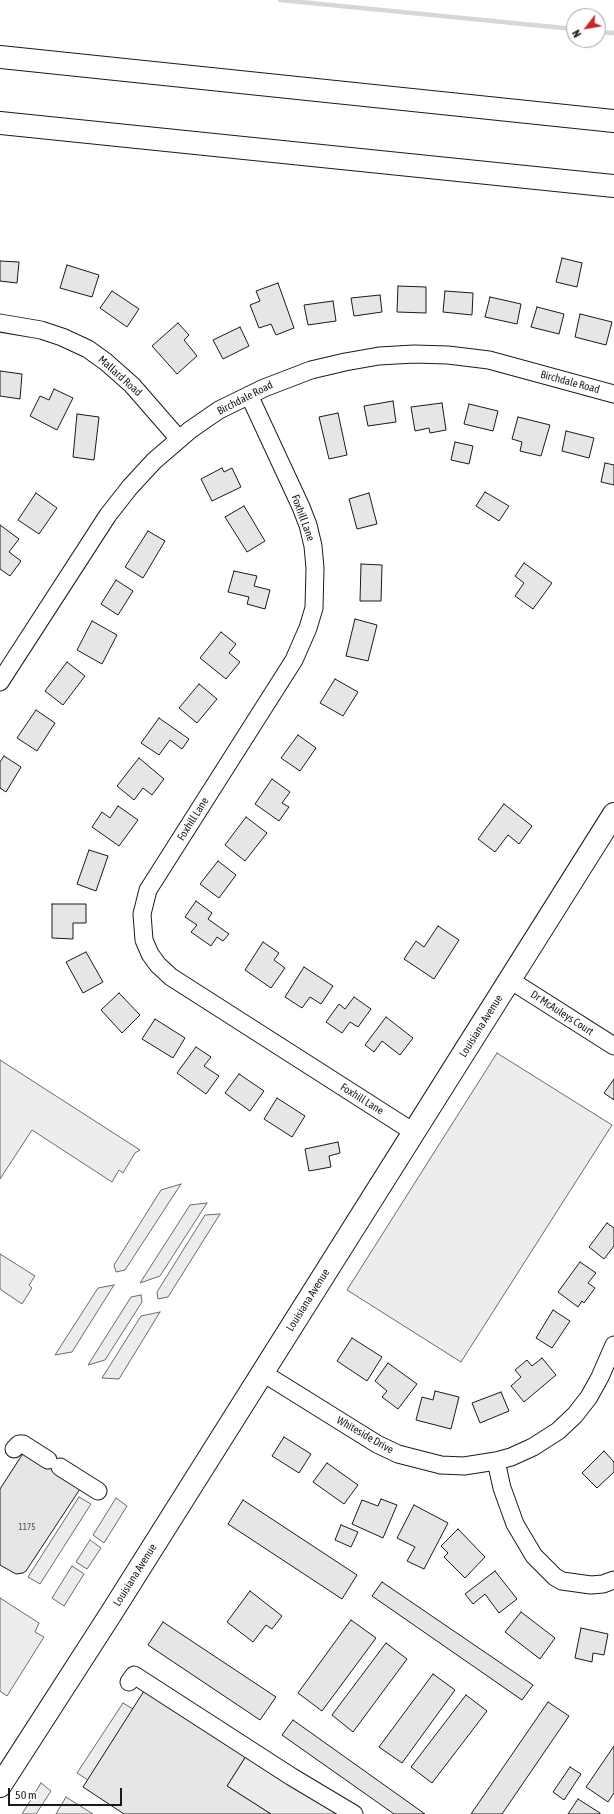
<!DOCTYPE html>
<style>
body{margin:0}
#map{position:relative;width:614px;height:1814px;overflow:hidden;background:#fff;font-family:"Asap Condensed",sans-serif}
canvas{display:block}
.north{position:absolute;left:566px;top:8px;width:40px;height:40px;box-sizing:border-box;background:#fff;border:1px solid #a3a3a3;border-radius:50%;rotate:239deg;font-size:11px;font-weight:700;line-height:16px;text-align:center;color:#1a1a1a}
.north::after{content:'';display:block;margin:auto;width:14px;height:18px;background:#c62828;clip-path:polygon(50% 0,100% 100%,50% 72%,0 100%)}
.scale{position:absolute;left:8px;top:1788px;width:114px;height:18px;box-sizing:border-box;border:2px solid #1a1a1a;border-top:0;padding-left:5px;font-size:12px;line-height:14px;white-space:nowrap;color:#1a1a1a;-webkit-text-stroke:3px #fff;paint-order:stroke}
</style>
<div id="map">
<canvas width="614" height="1814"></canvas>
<div class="north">N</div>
<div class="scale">50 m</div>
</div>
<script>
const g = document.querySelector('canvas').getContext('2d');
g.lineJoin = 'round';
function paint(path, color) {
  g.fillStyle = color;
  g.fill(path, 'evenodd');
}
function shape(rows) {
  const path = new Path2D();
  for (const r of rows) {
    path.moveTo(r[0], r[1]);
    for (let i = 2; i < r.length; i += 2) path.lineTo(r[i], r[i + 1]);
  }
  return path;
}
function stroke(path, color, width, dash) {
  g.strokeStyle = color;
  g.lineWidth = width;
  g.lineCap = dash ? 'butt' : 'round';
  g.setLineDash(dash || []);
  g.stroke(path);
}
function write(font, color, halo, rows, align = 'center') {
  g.font = font + ' "Asap Condensed",sans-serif';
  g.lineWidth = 3;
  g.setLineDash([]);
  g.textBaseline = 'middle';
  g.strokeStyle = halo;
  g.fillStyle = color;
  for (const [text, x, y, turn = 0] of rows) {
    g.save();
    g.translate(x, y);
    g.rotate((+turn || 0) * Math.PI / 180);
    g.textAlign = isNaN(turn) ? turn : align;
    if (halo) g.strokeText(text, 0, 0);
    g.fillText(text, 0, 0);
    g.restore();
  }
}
const built = shape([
 [497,1053,612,1125,461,1362,347,1290,497,1053],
 [0,1060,140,1150,135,1153,123,1173,119,1170,112,1182,32,1130,0,1179,0,1060],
 [181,1184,125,1270,116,1272,114,1265,161,1190,181,1184],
 [207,1203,160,1276,140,1283,190,1205,207,1203],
 [220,1214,168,1297,158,1299,157,1292,205,1215,220,1214],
 [0,1254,35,1276,29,1285,32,1288,22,1304,0,1289,0,1254],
 [114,1285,72,1352,55,1355,98,1288,114,1285],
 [141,1295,142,1302,105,1360,88,1365,131,1297,141,1295],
 [160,1312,119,1379,102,1378,141,1316,160,1312],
 [79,1497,91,1504,40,1584,28,1577,79,1497],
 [116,1498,127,1506,104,1543,93,1535,116,1498],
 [90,1540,101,1548,87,1569,76,1562,90,1540],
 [72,1566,84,1574,64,1606,52,1598,72,1566],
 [0,1598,39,1623,35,1632,44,1637,7,1696,0,1691,0,1598],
 [123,1703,133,1709,88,1780,77,1773,123,1703],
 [246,1756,336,1814,271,1814,227,1786,246,1756],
 [41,1783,51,1791,36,1814,22,1814,41,1783],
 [66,1797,93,1814,56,1814,66,1797]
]);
const stream = shape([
 [280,0,574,29],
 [598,32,614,33]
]);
const building = shape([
 [562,258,582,263,577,287,556,282,562,258],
 [0,261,19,262,17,283,0,281,0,261],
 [67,265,99,275,92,297,60,288,67,265],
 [278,283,294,328,276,335,271,324,259,328,250,305,260,301,256,291,278,283],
 [398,286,426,287,426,313,397,312,398,286],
 [112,291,139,309,127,327,100,308,112,291],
 [445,291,473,293,472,315,443,312,445,291],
 [380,295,382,312,354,316,351,298,380,295],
 [490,297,521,304,517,324,485,317,490,297],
 [333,301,336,321,308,325,304,305,333,301],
 [537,307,564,314,559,334,531,327,537,307],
 [580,314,612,322,606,345,575,337,580,314],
 [178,323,189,335,184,340,197,356,177,374,152,346,178,323],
 [240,327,249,346,223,359,213,340,240,327],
 [0,371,22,374,20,399,0,396,0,371],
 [54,389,73,398,57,430,30,416,40,396,49,400,54,389],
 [393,401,396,422,368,426,364,406,393,401],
 [442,403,446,430,430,433,429,428,415,431,411,407,442,403],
 [469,404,498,411,493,431,464,424,469,404],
 [338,413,347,455,329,459,319,417,338,413],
 [77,414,99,417,94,460,73,457,77,414],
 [518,417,550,425,541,456,520,451,522,442,512,439,518,417],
 [566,431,594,438,589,458,562,451,566,431],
 [455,442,473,446,469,464,451,460,455,442],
 [605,463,614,465,614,485,601,482,605,463],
 [222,468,224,472,232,468,241,487,212,501,201,479,222,468],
 [485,492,509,506,499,521,476,506,485,492],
 [36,493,57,508,39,534,18,520,36,493],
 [369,493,377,524,357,529,349,499,369,493],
 [244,506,265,541,247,552,225,517,244,506],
 [0,525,19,539,9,552,21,561,10,576,0,569,0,525],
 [148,531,165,541,143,578,125,567,148,531],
 [524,563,552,583,533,609,515,596,524,583,515,576,524,563],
 [361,564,382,565,381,601,360,601,361,564],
 [234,571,257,576,254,586,270,590,265,609,247,604,249,597,228,592,234,571],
 [116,580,133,591,118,615,101,604,116,580],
 [355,619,377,625,368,661,346,656,355,619],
 [92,621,117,635,102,664,77,650,92,621],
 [221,632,236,644,229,653,240,662,226,679,200,658,221,632],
 [67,662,85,676,63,705,45,691,67,662],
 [335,679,358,692,343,716,320,703,335,679],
 [199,684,217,699,197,723,179,708,199,684],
 [36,710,55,723,37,751,17,738,36,710],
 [159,718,189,739,182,749,170,740,159,755,141,743,159,718],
 [298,735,316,748,300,771,281,758,298,735],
 [4,756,21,767,6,792,0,788,0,762,4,756],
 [139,758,164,779,152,795,143,788,134,800,117,786,139,758],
 [272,779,290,792,282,803,289,807,279,821,255,804,272,779],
 [504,804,532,826,519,844,508,835,495,852,478,839,504,804],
 [118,806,138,820,119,846,92,827,102,812,110,818,118,806],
 [246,817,267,833,245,861,225,845,246,817],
 [89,850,108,856,96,891,77,884,89,850],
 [218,861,236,875,219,898,200,884,218,861],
 [196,901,212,913,208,919,229,934,223,941,217,937,211,946,191,932,197,925,185,917,196,901],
 [52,904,86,904,86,923,73,923,73,939,52,938,52,904],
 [438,926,459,940,434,979,404,959,416,941,424,947,438,926],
 [263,942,279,953,274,960,285,968,271,988,245,970,263,942],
 [86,952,103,982,83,993,66,962,86,952],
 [304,967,333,986,321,1004,310,997,302,1008,285,997,304,967],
 [119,993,140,1015,122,1033,101,1010,119,993],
 [354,997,371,1009,358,1027,350,1022,342,1033,326,1022,339,1004,345,1009,354,997],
 [386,1017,413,1038,400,1055,382,1041,374,1052,365,1045,386,1017],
 [155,1019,185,1038,173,1058,142,1039,155,1019],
 [196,1047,211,1057,204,1066,219,1076,206,1094,177,1073,196,1047],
 [239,1074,264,1091,250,1111,225,1093,239,1074],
 [614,1079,614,1100,604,1093,614,1079],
 [277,1098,305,1116,292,1137,264,1119,277,1098],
 [338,1142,340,1153,329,1156,331,1167,309,1171,305,1149,338,1142],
 [607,1223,614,1228,614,1246,604,1259,589,1247,607,1223],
 [580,1262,596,1273,588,1283,595,1288,584,1303,582,1301,578,1307,558,1292,580,1262],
 [553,1310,570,1321,552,1348,536,1338,553,1310],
 [352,1338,382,1357,367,1381,337,1361,352,1338],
 [542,1358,556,1375,524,1402,511,1386,521,1377,515,1370,527,1360,532,1366,542,1358],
 [388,1363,417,1384,398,1409,382,1397,387,1391,375,1381,388,1363],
 [435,1391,459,1397,451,1429,416,1420,422,1397,433,1400,435,1391],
 [501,1392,509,1411,480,1423,472,1403,501,1392],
 [284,1437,311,1454,299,1473,272,1456,284,1437],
 [604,1451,614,1462,614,1472,597,1488,582,1473,604,1451],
 [24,1452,51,1456,63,1463,80,1489,26,1571,23,1573,16,1574,0,1565,0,1489,24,1452],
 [327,1463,358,1485,344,1504,313,1482,327,1463],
 [381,1499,397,1505,383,1538,352,1524,362,1500,378,1506,381,1499],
 [243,1500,357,1575,342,1599,228,1524,243,1500],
 [414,1505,448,1523,424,1569,407,1561,415,1547,397,1538,414,1505],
 [341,1525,358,1532,351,1547,335,1540,341,1525],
 [458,1529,485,1557,465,1578,444,1557,448,1553,441,1546,458,1529],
 [495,1571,517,1599,499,1613,485,1594,473,1604,465,1594,495,1571],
 [382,1582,533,1685,522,1700,372,1596,382,1582],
 [250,1591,282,1616,272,1629,266,1625,253,1642,227,1622,250,1591],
 [521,1612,555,1638,540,1659,505,1632,521,1612],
 [351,1620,376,1638,322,1711,298,1693,351,1620],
 [163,1622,276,1697,260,1720,148,1645,163,1622],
 [581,1628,608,1634,604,1655,593,1653,592,1662,575,1658,581,1628],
 [386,1643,407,1659,353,1732,332,1715,386,1643],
 [433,1674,455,1690,402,1763,379,1747,433,1674],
 [144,1691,246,1756,227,1786,271,1814,124,1814,83,1787,144,1691],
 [466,1695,487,1711,432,1783,411,1767,466,1695],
 [548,1702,569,1716,502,1814,471,1814,548,1702],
 [293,1720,425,1814,394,1814,282,1735,293,1720],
 [614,1746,614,1793,608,1802,586,1787,614,1746],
 [570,1767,581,1774,564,1800,553,1792,570,1767],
 [578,1799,600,1813,600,1814,568,1814,578,1799]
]);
const minor = shape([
 [0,323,41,330,62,337,88,349,106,362,132,385,179,439],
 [249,395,301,507,308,525,313,546,315,568,314,608,308,628,294,660,148,890,142,914,144,940,150,954,158,965,171,977,415,1133],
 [0,682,108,515,130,487,154,461,190,430,219,410,264,388,311,370,345,362,379,356,414,354,448,355,489,360,614,394],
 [510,980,614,1046],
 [263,1373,377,1444,398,1454,441,1465,464,1466,496,1461,511,1457,533,1447,558,1431,575,1415,589,1397,600,1377,614,1345],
 [14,1449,19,1444,23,1444,48,1460],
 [496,1461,502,1488,515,1524,534,1556,555,1577,562,1581,591,1585,603,1584,614,1580],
 [60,1467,98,1491],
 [129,1682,134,1675,292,1777,354,1814]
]);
const major = shape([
 [0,1786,112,1612,614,814]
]);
const highway = shape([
 [0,57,614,121],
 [0,123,614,186]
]);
const numberNames = [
 ["1175",27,1527]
];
const streetNames = [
 ["Mallard Road",120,376,42],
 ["Birchdale Road",570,382,15],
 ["Birchdale Road",245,398,-27],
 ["Foxhill Lane",303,518,70],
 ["Foxhill Lane",193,819,-58],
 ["Dr McAuleys Court",562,1013,33],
 ["Louisiana Avenue",481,1026,-58],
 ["Foxhill Lane",362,1099,32],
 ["Louisiana Avenue",308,1300,-58],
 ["Whiteside Drive",365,1435,30],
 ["Louisiana Avenue",135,1575,-58]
];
paint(built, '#ededed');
stroke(built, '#6a6a6a', 1);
stroke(stream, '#d7d7d7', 4.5);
paint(building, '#e6e6e6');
stroke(building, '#1a1a1a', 1);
stroke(minor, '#1a1a1a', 19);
stroke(major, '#1a1a1a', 24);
stroke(highway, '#1a1a1a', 24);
stroke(minor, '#fff', 17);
stroke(major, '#fff', 22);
stroke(highway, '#fff', 22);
write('9px', '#4d4d4d', null, numberNames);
write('11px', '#1a1a1a', '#fff', streetNames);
</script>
